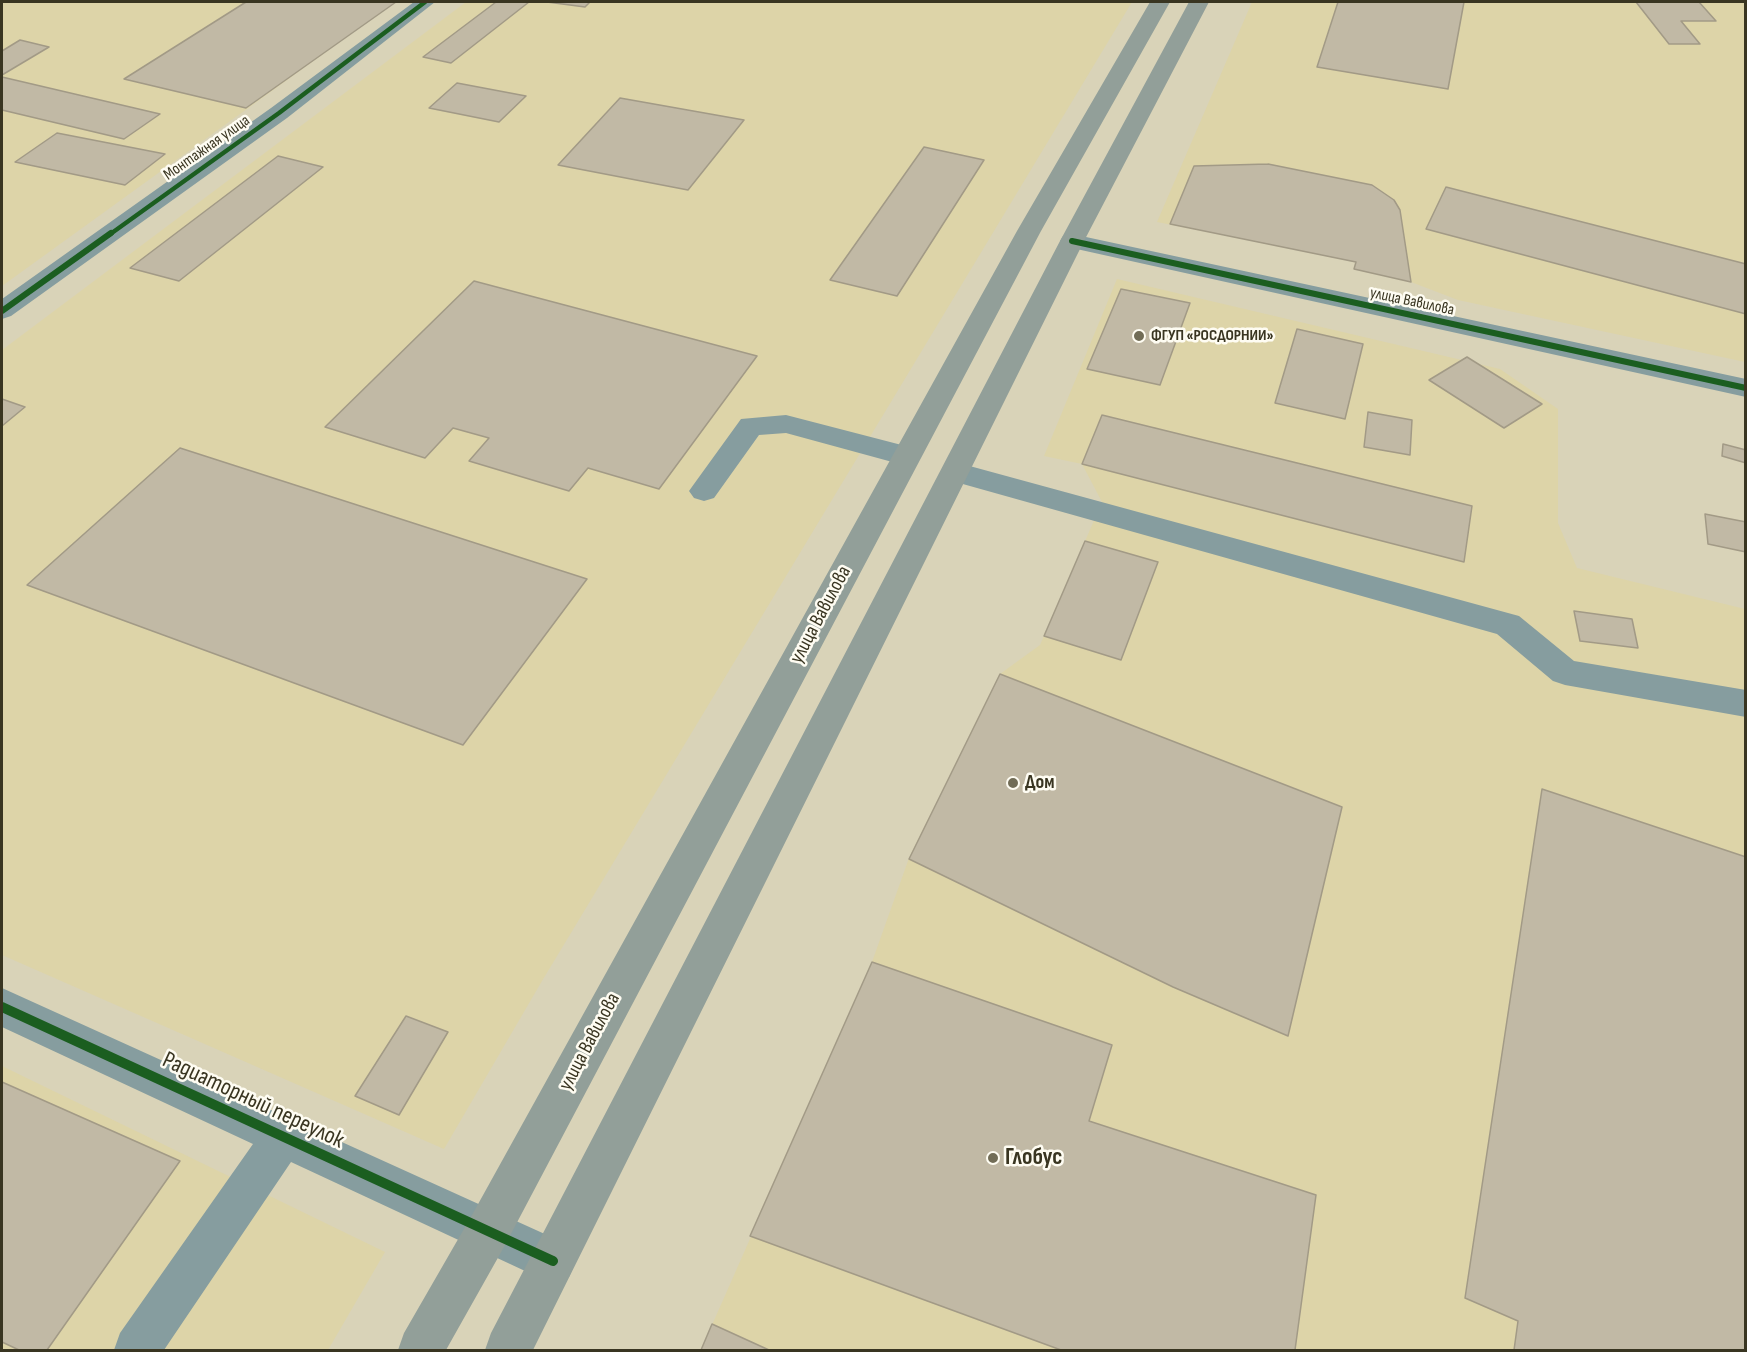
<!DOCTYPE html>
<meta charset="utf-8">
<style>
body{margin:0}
#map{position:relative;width:1747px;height:1352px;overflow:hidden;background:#d9d3b8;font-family:"Sofia Sans Condensed",sans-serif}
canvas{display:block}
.frame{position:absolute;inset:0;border:3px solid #393521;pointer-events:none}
</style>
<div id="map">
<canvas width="1747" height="1352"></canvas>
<div class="frame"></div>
</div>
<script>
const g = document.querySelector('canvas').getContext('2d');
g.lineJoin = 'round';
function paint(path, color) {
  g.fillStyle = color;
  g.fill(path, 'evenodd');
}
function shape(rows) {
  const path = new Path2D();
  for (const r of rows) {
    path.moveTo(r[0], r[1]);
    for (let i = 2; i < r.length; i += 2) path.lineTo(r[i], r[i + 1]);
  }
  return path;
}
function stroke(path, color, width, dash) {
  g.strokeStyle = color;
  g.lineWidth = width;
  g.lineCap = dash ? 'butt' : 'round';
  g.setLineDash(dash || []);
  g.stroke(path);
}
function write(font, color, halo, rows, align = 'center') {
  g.font = font + ' "Sofia Sans Condensed",sans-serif';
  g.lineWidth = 5;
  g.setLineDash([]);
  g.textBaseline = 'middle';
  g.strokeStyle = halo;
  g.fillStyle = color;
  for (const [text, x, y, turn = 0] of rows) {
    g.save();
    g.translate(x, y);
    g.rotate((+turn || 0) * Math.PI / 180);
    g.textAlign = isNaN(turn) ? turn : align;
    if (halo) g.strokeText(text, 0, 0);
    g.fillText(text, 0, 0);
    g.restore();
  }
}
const built = shape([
 [2,2,395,2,2,286],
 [466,2,1132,2,542,981,444,1149,2,955,2,350],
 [1252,2,1745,2,1745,362,1458,300,1411,282,1354,269,1356,261,1157,222],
 [1117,279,1500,369,1558,409,1558,523,1577,568,1745,609,1745,1350,701,1350,872,962,909,858,1000,674,1040,645,1102,502,1082,464,1044,456],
 [2,1066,385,1252,328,1350,2,1350]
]);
const building = shape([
 [246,2,396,2,246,108,124,79,246,2],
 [496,2,529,2,451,63,423,57,496,2],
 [547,2,590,2,585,7,547,2],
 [1338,2,1464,2,1448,89,1317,67,1338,2],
 [1636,2,1699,2,1716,21,1681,21,1700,44,1669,44,1636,2],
 [20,40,49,47,2,75,2,51,20,40],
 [2,77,160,114,124,139,2,110,2,77],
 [457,83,526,96,499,122,429,108,457,83],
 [620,98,744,120,688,190,558,165,620,98],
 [57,133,165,154,125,185,15,162,57,133],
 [924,147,984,160,897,296,830,280,924,147],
 [278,156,323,167,179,281,130,268,278,156],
 [1268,164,1372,185,1394,200,1400,210,1411,282,1354,269,1356,262,1170,224,1194,166,1268,164],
 [1446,187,1746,264,1746,314,1426,229,1446,187],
 [474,281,757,356,659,489,588,468,569,491,469,461,489,438,453,428,425,458,325,427,474,281],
 [1121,289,1190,303,1160,385,1087,369,1121,289],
 [1297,329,1363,344,1345,419,1275,403,1297,329],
 [1467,357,1542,404,1504,428,1429,380,1467,357],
 [2,399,25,407,2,426,2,399],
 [1368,412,1412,420,1410,455,1364,447,1368,412],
 [1102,415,1472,506,1464,562,1082,464,1102,415],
 [1723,444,1746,450,1746,463,1722,456,1723,444],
 [180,448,587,579,463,745,27,585,180,448],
 [1705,514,1746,522,1746,552,1708,544,1705,514],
 [1085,541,1158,562,1121,660,1044,636,1085,541],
 [1574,611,1632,619,1638,648,1580,641,1574,611],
 [1000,674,1342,807,1288,1036,1173,987,909,859,1000,674],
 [1542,789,1746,857,1746,1350,1514,1350,1518,1321,1465,1298,1542,789],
 [872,962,1112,1045,1089,1121,1316,1195,1295,1350,1061,1350,750,1236,872,962],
 [406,1016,448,1032,399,1115,355,1096,406,1016],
 [2,1082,180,1161,47,1350,19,1350,2,1342,2,1082],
 [712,1324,769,1350,701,1350,712,1324]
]);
const minor = shape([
 [414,2,435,2,287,118,11,316,2,319,2,299,271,108,414,2],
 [1072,234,1746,379,1746,397,1063,246,1060,241,1063,236,1072,234],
 [786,415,917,449,921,456,917,463,907,466,786,433,759,435,714,498,704,501,694,498,689,491,694,484,741,419,786,415],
 [955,462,1519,616,1574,661,1746,690,1746,717,1565,685,1553,681,1497,634,945,479,941,472,945,465,955,462],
 [2,988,569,1245,576,1261,569,1277,553,1284,291,1162,164,1350,114,1350,120,1333,253,1144,2,1027,2,988]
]);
const major = shape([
 [1150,2,1170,2,1041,231,504,1247,446,1350,398,1350,404,1333,472,1215,1017,231,1150,2],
 [1189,2,1209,2,1084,241,533,1350,485,1350,491,1333,1060,241,1189,2]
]);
const cyclewayFar2 = shape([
 [109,235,279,113,425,2]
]);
const cyclewayFar1 = shape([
 [1072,241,1746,388],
 [2,311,111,233]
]);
const cycleway = shape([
 [2,1007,553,1261]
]);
const markers = [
 [1139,336,6,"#716c56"],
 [1013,783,6,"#716c56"],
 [993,1158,6,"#716c56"]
];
const farStreetnames = [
 ["Монтажная улица",207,148,-35],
 ["улица Вавилова",1412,302,12]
];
const farPoinames = [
 ["ФГУП «РОСДОРНИИ»",1151,336]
];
const streetNames = [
 ["улица Вавилова",821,615,-62],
 ["улица Вавилова",590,1042,-62]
];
const poiNames = [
 ["Дом",1025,783]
];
const nearStreetnames = [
 ["Радиаторный переулок",253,1101,25]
];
const nearPoinames = [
 ["Глобус",1005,1158]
];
paint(built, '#ddd4a8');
paint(building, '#c1b9a5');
stroke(building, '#a29a86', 1.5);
paint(minor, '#869d9f');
paint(major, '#929f99');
stroke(cyclewayFar2, '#1b5e20', 4.5);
stroke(cyclewayFar1, '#1b5e20', 6);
stroke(cycleway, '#1b5e20', 10);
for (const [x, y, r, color] of markers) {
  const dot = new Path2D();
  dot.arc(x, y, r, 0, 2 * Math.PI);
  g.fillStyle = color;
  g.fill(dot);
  stroke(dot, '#fefcf2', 2);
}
write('16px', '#393521', '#fefcf2', farStreetnames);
write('bold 16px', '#393521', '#fefcf2', farPoinames, 'left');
write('20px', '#393521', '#fefcf2', streetNames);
write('bold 20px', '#393521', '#fefcf2', poiNames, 'left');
write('24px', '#393521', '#fefcf2', nearStreetnames);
write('bold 24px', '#393521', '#fefcf2', nearPoinames, 'left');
</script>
